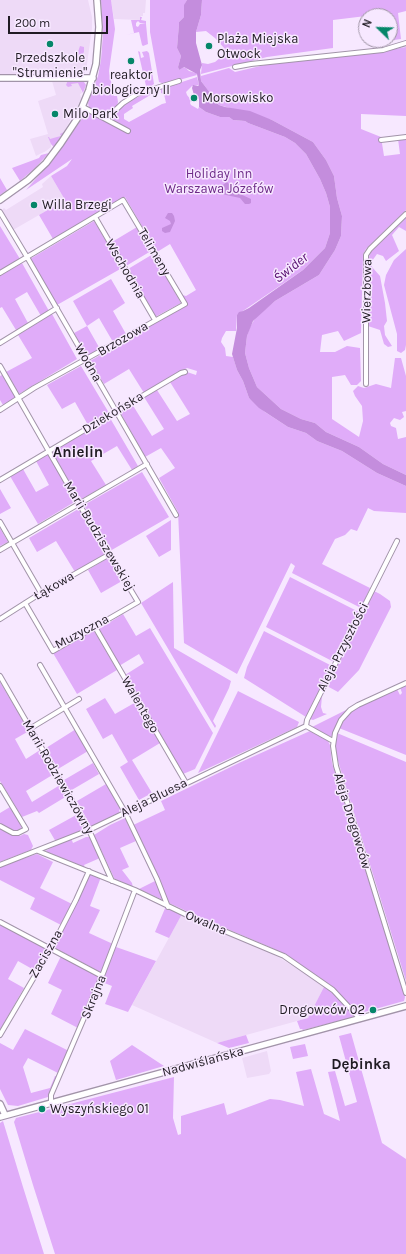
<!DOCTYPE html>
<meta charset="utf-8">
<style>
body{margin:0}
#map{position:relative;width:406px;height:1254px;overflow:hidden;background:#f7e8ff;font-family:Karla,sans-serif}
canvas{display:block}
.north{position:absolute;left:358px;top:8px;width:40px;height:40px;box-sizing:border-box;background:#f7e8ff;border:1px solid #a196a7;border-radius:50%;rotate:293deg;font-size:11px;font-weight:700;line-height:16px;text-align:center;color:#201b23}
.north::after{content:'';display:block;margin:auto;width:14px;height:18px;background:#058669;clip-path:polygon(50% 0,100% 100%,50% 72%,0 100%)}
.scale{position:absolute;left:8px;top:16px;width:100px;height:18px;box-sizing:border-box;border:2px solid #201b23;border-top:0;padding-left:5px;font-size:12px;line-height:14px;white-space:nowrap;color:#201b23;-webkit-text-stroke:3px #f7e8ff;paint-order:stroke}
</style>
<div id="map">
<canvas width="406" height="1254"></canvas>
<div class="north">N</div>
<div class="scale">200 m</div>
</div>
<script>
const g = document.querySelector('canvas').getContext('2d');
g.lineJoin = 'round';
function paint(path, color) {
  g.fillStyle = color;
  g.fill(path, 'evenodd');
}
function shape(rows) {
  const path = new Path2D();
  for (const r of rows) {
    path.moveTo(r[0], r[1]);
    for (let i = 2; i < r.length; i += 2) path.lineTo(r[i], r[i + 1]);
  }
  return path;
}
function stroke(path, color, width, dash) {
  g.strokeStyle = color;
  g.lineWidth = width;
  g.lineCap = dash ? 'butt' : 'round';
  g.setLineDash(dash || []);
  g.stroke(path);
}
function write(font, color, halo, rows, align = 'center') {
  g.font = font + ' Karla,sans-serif';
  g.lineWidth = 3;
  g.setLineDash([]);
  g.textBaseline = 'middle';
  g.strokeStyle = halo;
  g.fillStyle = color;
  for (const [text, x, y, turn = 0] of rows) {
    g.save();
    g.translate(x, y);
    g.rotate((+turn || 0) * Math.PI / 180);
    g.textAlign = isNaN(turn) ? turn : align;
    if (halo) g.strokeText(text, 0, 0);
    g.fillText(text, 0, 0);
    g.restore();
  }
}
const built = shape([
 [0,0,88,0,92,17,92,28,86,71,84,74,0,74],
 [111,0,146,0,145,13,143,13,143,16,141,16,140,20,114,19],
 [52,81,79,82,82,93,80,94,81,98,77,107,64,132,54,147,51,144,51,147,46,151,36,156,30,139,48,134,38,101,56,95],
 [51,176,65,200,13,230,2,210,4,208,6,210,43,187,42,184],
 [182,914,273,954,325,985,308,1018,217,1043,132,1005],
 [267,1051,271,1071,269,1074,247,1078,242,1058]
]);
const green = shape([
 [101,0,111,0,115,29,109,71,114,96,117,96,118,102,117,106,106,117,89,108,88,103,98,76,101,60,103,34],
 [150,0,187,0,185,4,184,17,179,22,179,24,177,48,181,56,178,67,179,70,183,67,186,68,189,71,196,73,197,75,165,84,159,82,150,32],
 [202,0,406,0,406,11,398,13,401,39,387,41,390,40,390,16,384,16,383,15,366,16,333,20,333,48,267,57,201,74,202,63,208,64,215,62,226,53,225,49,215,38,206,31,196,32,201,15],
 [140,17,142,17,141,20,146,21,146,24,140,23,138,21,136,23,136,26,138,27,140,24,146,24,148,44,143,46,142,45,139,32,126,35,134,33,131,20,140,20],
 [80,46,84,47,84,52,79,59,75,61],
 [406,47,406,116,361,114,361,129,381,137,384,156,400,154,398,139,406,138,406,210,366,249,363,254,361,333,344,341,338,331,322,335,320,352,335,352,347,346,360,348,361,381,357,385,351,385,345,375,332,377,332,419,359,437,363,421,362,406,355,396,353,391,358,386,364,388,376,384,391,388,395,358,401,358,406,376,406,411,402,412,404,417,400,420,394,418,390,423,391,426,396,428,398,439,406,437,406,475,383,464,359,447,326,432,315,423,301,419,281,409,257,387,249,368,245,353,247,336,250,327,256,317,275,301,319,275,335,250,341,236,342,216,337,198,334,176,326,160,313,142,272,120,219,105,212,99,211,94,201,81,201,76,229,68,235,72,269,64,395,49],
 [138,51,140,52,141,58,144,57,142,52,147,51,149,53,154,84,148,88,137,92,126,100,124,97,134,91,146,86],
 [197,77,199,85,192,86,186,92,187,95,191,100,190,103,191,105,198,109,199,107,206,112,220,117,229,117,233,120,245,121,248,123,285,137,295,143,306,154,320,179,326,193,330,207,330,233,325,248,303,270,237,315,236,331,226,331,222,338,221,342,225,348,226,356,233,357,237,370,243,381,249,398,265,412,288,427,306,433,317,441,342,451,377,473,406,486,406,513,374,511,368,508,357,531,351,529,345,535,335,539,322,564,370,588,361,608,292,573,295,566,291,563,237,674,184,643,178,512,159,478,175,468,161,448,145,457,120,412,132,404,152,436,164,429,144,397,157,390,177,421,190,414,170,382,187,372,196,375,197,371,187,368,144,393,129,369,104,384,90,361,187,304,182,295,186,296,196,290,170,244,157,252,125,197,53,239,39,215,65,200,51,176,67,166,72,159,26,190,53,159,77,126,86,112,104,120,110,119,118,110,132,100,151,91,152,94,132,106,133,108,124,114,124,119,129,122,162,104,166,103,164,94,161,93,161,89],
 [82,79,86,85,83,93,78,83,71,84,72,86,68,87,66,85,68,80],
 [64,132,54,147,51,144,48,137,49,137,50,139,57,137,61,136,60,134],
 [49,153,35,168,20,181,12,168,39,158,41,155],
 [0,178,7,190,0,195],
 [406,218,406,231,399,227,392,235,399,251,386,261,383,256,377,254,372,261,372,267,380,276,385,303,387,321,384,326,385,335,392,346,388,347,384,344,380,330,368,326,369,257,371,252],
 [94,221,122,268,57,305,30,259],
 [0,226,20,259,0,271],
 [137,227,151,251,126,266,112,242],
 [406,249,406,345,405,350,401,353,397,351,397,334,384,285,386,275,394,260],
 [153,254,181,303,155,317,128,269],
 [22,263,49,311,41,316,27,292,15,299,28,323,16,330,2,307,0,308,0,276],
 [111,279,125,303,113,311,126,334,113,342,99,318,87,326,100,349,87,357,74,333,87,326,73,301],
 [52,314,77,359,19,394,6,372,32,358,18,335],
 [81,366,109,413,88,425,75,402,62,409,47,385],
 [2,375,16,398,3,405,0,400,0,376],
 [110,418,138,466,132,470,117,446,91,461,106,485,80,500,52,452],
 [48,454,76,501,38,524,10,476,23,469,36,492,49,485,36,461],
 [142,472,169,517,110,551,84,505],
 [0,489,11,508,0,514],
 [80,508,107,553,75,572,56,541,37,552,29,538],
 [171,520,171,550,159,557,146,536],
 [0,528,8,542,0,546],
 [106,559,110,560,122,581,101,593,88,570],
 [290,577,359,612,334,662,266,627],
 [173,582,174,648,231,681,229,688,213,721,216,726,215,728,141,603],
 [374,591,380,594,390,601,391,607,359,670,338,692,327,686],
 [123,614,136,636,150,628,213,733,195,769,183,774,125,675,144,663,139,654,119,666,99,629],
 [93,629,117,670,77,694,53,653],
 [264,631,332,666,306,717,244,678,247,667],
 [0,682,29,731,15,739,26,759,40,750,54,774,26,791,32,802,60,785,67,796,39,813,37,811,22,817,0,781],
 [406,685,406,755,339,728,350,712,356,708,397,689,400,695,402,693,400,687],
 [238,691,299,722,297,727,198,773],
 [322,696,321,707,323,713,327,714,313,720,310,719],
 [105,698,115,714,136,702,160,743,132,760,152,793,139,800,120,767,128,762,112,734,103,739,86,709],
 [346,710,331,737,312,727],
 [76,729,88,751,58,769,46,748],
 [310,731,328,741,330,745,332,763,405,997,404,1001,357,1014,332,986,287,956,272,948,197,916,139,889,155,881,136,841,120,848,129,867,122,870,132,883,133,888,116,882,94,835,110,825,125,818,129,827,165,810,161,801,241,762],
 [337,733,406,762,406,981,334,748],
 [93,763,99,774,70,791,64,780],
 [106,784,121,809,119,810,120,813,91,827,77,801],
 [10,807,22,826,21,829,13,833,0,824,0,813],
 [78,814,87,829,56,842,49,830],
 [0,827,9,834,17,834,20,836,24,834,28,835,33,846,31,850,0,862],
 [86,837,90,837,100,858,84,865,85,868,45,851,71,838,73,843],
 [37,854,53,862,40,888,72,904,61,925,30,909,35,898,0,880,0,866],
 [89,873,101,877,90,906,100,910,89,933,113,944,102,973,53,947,78,901],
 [166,906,182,914,169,938,155,932],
 [0,924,47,948,34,970,18,961,8,979,24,988,0,1030],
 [116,947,156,961,128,1012,105,1004,112,986,102,982],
 [61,956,97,975,99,979,78,1028,51,1014,62,990,48,983],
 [325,985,355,1017,303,1030,302,1029,300,1029,297,1021,308,1018],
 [25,1029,69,1051,58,1073,28,1058,23,1067,31,1093,50,1088,55,1076,57,1076,48,1097,18,1106,8,1105,0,1089,0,1043,13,1050],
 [351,1033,382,1143,406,1159,406,1254,55,1254,33,1185,14,1122,16,1118,174,1077,173,1118,178,1135,181,1134,181,1116,224,1103,227,1115,270,1099,280,1100,304,1106,296,1072,311,1069,324,1114,340,1121,328,1072,335,1071,345,1106,357,1102,339,1036],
 [246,1035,249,1043,229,1048,217,1043],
 [305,1044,308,1056,293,1059,290,1047],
 [132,1045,164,1066,116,1080,110,1061],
 [3,1121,23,1187,44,1254,0,1254,0,1123]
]);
const water = shape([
 [187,0,202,0,201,15,196,32,196,43,202,65,200,70,201,81,211,94,212,99,219,105,225,107,250,111,272,120,313,142,326,160,334,176,337,198,342,216,341,236,335,250,319,275,275,301,253,321,247,336,245,353,249,368,257,387,281,409,301,419,315,423,326,432,359,447,383,464,406,475,406,486,377,473,342,451,317,441,306,433,288,427,259,408,249,398,243,381,237,370,232,354,237,328,237,315,239,312,243,311,249,308,303,270,325,248,330,233,330,207,326,193,320,179,306,154,295,143,285,137,248,123,245,121,233,120,229,117,220,117,206,112,199,107,199,99,194,95,192,88,193,85,198,86,199,85,197,74,184,67,179,70,178,67,181,56,177,48,179,24,179,22,184,17,184,5],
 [227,182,238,193,251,199,251,203,249,204,245,204,240,198,217,193,217,186,218,185,220,187],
 [168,213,172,213,174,216,175,221,170,232,165,233,162,231,162,228,171,224,170,221,165,218]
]);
const street = shape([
 [235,67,251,64,383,50,406,43],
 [83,107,128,131],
 [106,119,123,103,137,94,179,81],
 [381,140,406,137],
 [0,212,27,257,176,515],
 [95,217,155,320],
 [0,273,123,200,185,304,34,388,0,410],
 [0,343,57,308],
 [0,366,79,504,138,602,53,651,25,603],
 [366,384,366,255,370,249,406,214],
 [0,480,181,373,185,372],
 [0,522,41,593],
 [0,550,147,464],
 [0,619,41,593,110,554],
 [95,627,186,783],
 [40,665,125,812,157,879,168,907],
 [0,676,89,830,112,881],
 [406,683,358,705,350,710,341,720,335,733,333,746,336,766,406,993],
 [31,728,79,699],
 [333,741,306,726,307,720,397,541],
 [0,786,26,829,18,833,13,833,0,826],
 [38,851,135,890,191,917,284,956,333,990,360,1019],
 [0,865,89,830,306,726],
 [0,922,102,976],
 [0,1035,53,945,76,900,89,871],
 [51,1103,51,1095,102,976,135,890]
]);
const secondary = shape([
 [0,78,93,78],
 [0,200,28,180,46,163,61,143,77,119,89,90,96,64,99,27,97,0],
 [0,1104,5,1115],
 [0,1117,406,1006]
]);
const markers = [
 [50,44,4,"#058669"],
 [209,46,4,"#058669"],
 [131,61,4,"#058669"],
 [194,98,4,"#058669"],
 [55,114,4,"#058669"],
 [34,205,4,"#058669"],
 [373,1010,4,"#058669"],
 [42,1109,4,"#058669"]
];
const poiNames = [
 ["Plaża Miejska",217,39],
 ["Otwock",217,54],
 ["Przedszkole",50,58,"center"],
 ["\"Strumienie\"",50,73,"center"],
 ["reaktor",131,75,"center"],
 ["biologiczny II",131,90,"center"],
 ["Morsowisko",202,98],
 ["Milo Park",63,114],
 ["Willa Brzegi",42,205],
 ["Drogowców 02",365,1010,"right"],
 ["Wyszyńskiego 01",50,1109]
];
const parkNames = [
 ["Holiday Inn",219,174],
 ["Warszawa Józefów",219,189]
];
const streetNames = [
 ["Telimeny",154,252,60],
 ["Wschodnia",125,269,60],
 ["Wierzbowa",367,291,-89],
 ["Brzozowa",123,339,-30],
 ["Wodna",88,363,60],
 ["Dziekońska",113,413,-31],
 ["Marii Budziszewskiej",99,536,59],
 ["Łąkowa",54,586,-30],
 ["Muzyczna",82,632,-28],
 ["Aleja Przyszłości",343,647,-63],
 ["Walentego",140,705,60],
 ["Marii Rodziewiczówny",58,777,60],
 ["Aleja Bluesa",154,798,-26],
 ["Aleja Drogowców",352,821,73],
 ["Owalna",206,923,23],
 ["Zaciszna",46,954,-60],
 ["Skrajna",94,997,-68],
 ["Nadwiślańska",203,1062,-15]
];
const waterNames = [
 ["Świder",291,268,-38]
];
const quarterNames = [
 ["Anielin",78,453],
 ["Dębinka",361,1065]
];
paint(built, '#eedaf7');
paint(green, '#e0acf9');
paint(water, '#c48ddd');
stroke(street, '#a294a9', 6);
stroke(secondary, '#a294a9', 8);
stroke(street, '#fff', 4);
stroke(secondary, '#fff', 5.5);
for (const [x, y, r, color] of markers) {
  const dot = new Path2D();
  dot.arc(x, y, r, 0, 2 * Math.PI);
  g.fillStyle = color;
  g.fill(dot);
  stroke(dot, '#f7e8ff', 1.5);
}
write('13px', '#201b23', '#f7e8ff', poiNames, 'left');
write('13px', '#6d2a88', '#f7e8ff', parkNames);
write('13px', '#201b23', '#f7e8ff', streetNames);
write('italic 14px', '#570e70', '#f7e8ff', waterNames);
write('bold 15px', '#201b23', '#f7e8ff', quarterNames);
</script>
